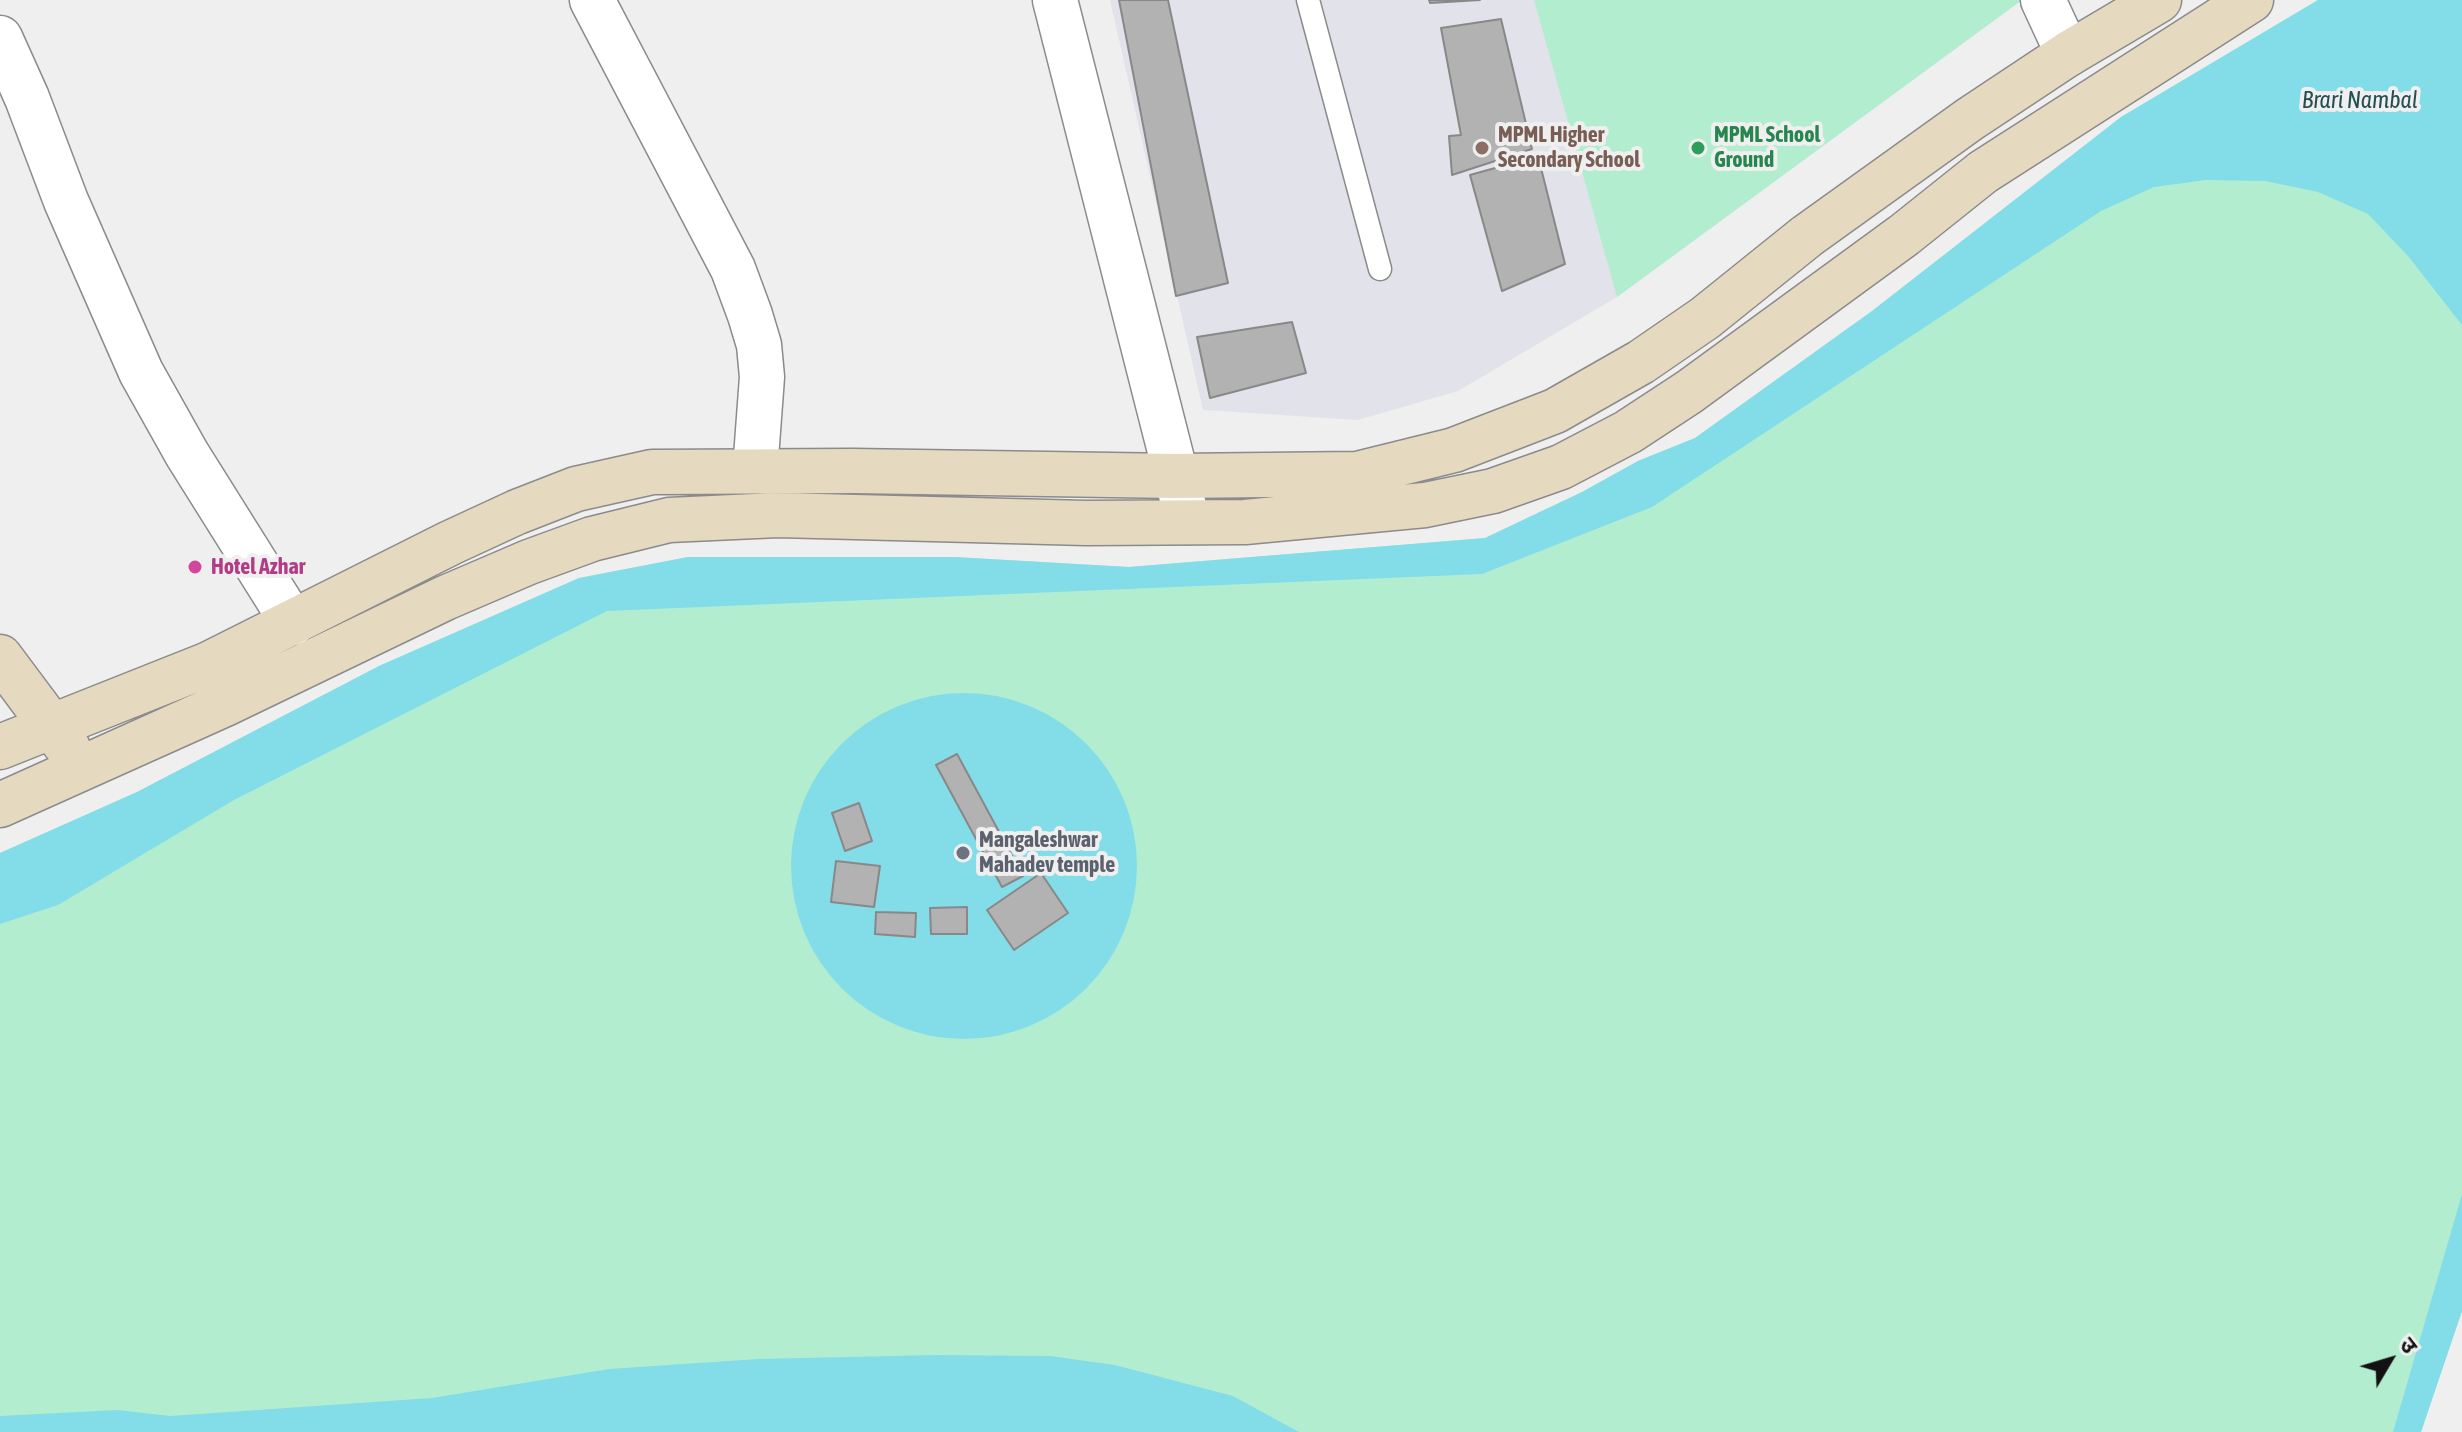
<!DOCTYPE html>
<meta charset="utf-8">
<style>
body{margin:0}
#map{position:relative;width:2462px;height:1432px;overflow:hidden;background:#efeff0;font-family:"Asap Condensed","Noto Sans Devanagari",sans-serif}
canvas{display:block}
.north{position:absolute;left:2350px;top:1320px;width:80px;height:80px;-webkit-text-stroke:6px #efeff0;paint-order:stroke;rotate:52deg;font-size:22px;font-weight:700;line-height:32px;text-align:center;color:#121212}
.north::after{content:'';display:block;margin:auto;width:28px;height:36px;background:#121212;clip-path:polygon(50% 0,100% 100%,50% 72%,0 100%)}
</style>
<div id="map">
<canvas width="2462" height="1432"></canvas>
<div class="north">उ</div>
</div>
<script>
const g = document.querySelector('canvas').getContext('2d');
g.lineJoin = 'round';
function paint(path, color) {
  g.fillStyle = color;
  g.fill(path, 'evenodd');
}
function shape(rows) {
  const path = new Path2D();
  for (const r of rows) {
    if (r.length === 3) {
      path.moveTo(r[0] + r[2], r[1]);
      path.arc(r[0], r[1], r[2], 0, 2 * Math.PI);
      continue;
    }
    path.moveTo(r[0], r[1]);
    for (let i = 2; i < r.length; i += 2) path.lineTo(r[i], r[i + 1]);
  }
  return path;
}
function stroke(path, color, width, dash) {
  g.strokeStyle = color;
  g.lineWidth = width;
  g.lineCap = dash ? 'butt' : 'round';
  g.setLineDash(dash || []);
  g.stroke(path);
}
function write(font, color, halo, rows, align = 'center') {
  g.font = font + ' "Asap Condensed",sans-serif';
  g.lineWidth = 8;
  g.setLineDash([]);
  g.textBaseline = 'middle';
  g.strokeStyle = halo;
  g.fillStyle = color;
  for (const [text, x, y, turn = 0] of rows) {
    g.save();
    g.translate(x, y);
    g.rotate((+turn || 0) * Math.PI / 180);
    g.textAlign = isNaN(turn) ? turn : align;
    if (halo) g.strokeText(text, 0, 0);
    g.fillText(text, 0, 0);
    g.restore();
  }
}
const built = shape([
 [1110,0,2022,0,1617,297,1458,391,1358,420,1203,410]
]);
const green = shape([
 [1534,0,2022,0,1617,297],
 [2318,0,2462,0,2462,1311,2421,1432,0,1432,0,853,137,792,379,666,579,578,688,557,955,557,1129,567,1485,538,1582,492,1638,461,1695,438,1872,311,2121,117]
]);
const water = shape([
 [2318,0,2462,0,2462,325,2408,256,2368,214,2318,192,2265,181,2206,180,2154,187,2101,211,1652,507,1482,574,607,611,234,800,58,905,0,924,0,853,137,792,379,666,579,578,688,557,955,557,1129,567,1485,538,1582,492,1638,461,1695,438,1872,311,2121,117],
 [964,866,173],
 [2462,1194,2462,1311,2421,1432,2393,1432],
 [936,1355,1050,1356,1115,1365,1233,1396,1299,1432,0,1432,0,1416,118,1410,170,1416,432,1398,609,1369,758,1359]
]);
const building = shape([
 [1119,0,1168,0,1228,283,1176,296,1119,0],
 [1429,0,1480,0,1430,3,1429,0],
 [1501,19,1532,149,1452,175,1449,136,1461,135,1441,28,1501,19],
 [1538,156,1565,264,1502,291,1470,175,1538,156],
 [1292,322,1306,373,1210,398,1197,337,1292,322],
 [957,754,1023,876,1002,887,936,765,957,754],
 [859,803,872,841,845,851,832,813,859,803],
 [836,861,880,866,874,907,831,902,836,861],
 [1041,873,1068,913,1014,950,987,910,1041,873],
 [967,907,967,934,931,934,930,908,967,907],
 [876,912,916,913,915,937,875,934,876,912]
]);
const lane = shape([
 [1308,0,1380,269]
]);
const street = shape([
 [592,0,733,269,750,315,759,345,762,377,755,471],
 [1055,0,1188,522],
 [2043,0,2068,54],
 [0,38,27,98,66,201,141,372,187,454,293,623]
]);
const secondary = shape([
 [0,657,68,748],
 [0,747,209,664,450,543,517,512,576,489,652,472,853,471,1175,476,1357,474,1454,450,1555,411,1641,362,1705,318,1807,236,1970,119,2068,54,2159,0],
 [0,805,225,704,445,598,529,562,592,539,669,520,778,515,1086,523,1245,522,1425,505,1493,491,1561,467,1628,432,1689,392,1904,235,1983,172,2251,0]
]);
const markers = [
 [1482,148,8,"#8d6e63"],
 [1698,148,8,"#2e9e5b"],
 [195,567,8,"#d1479c"],
 [963,853,8,"#6b7280"]
];
const educationNames = [
 ["MPML Higher",1498,135],
 ["Secondary School",1498,160]
];
const leisureNames = [
 ["MPML School",1714,135],
 ["Ground",1714,160]
];
const hotelNames = [
 ["Hotel Azhar",211,567]
];
const worshipNames = [
 ["Mangaleshwar",979,840],
 ["Mahadev temple",979,865]
];
const waterNames = [
 ["Brari Nambal",2360,100]
];
paint(built, '#e2e2ea');
paint(green, '#b3edd0');
paint(water, '#83dde8');
paint(building, '#b2b2b3');
stroke(building, '#888889', 2);
stroke(lane, '#8b8a8c', 25);
stroke(street, '#8b8a8c', 47);
stroke(secondary, '#8b8a8c', 47);
stroke(lane, '#fff', 22);
stroke(street, '#fff', 44);
stroke(secondary, '#e5dabf', 44);
for (const [x, y, r, color] of markers) {
  const dot = new Path2D();
  dot.arc(x, y, r, 0, 2 * Math.PI);
  g.fillStyle = color;
  g.fill(dot);
  stroke(dot, '#efeff0', 3);
}
write('bold 22px', '#785e54', '#efeff0', educationNames, 'left');
write('bold 22px', '#27864d', '#efeff0', leisureNames, 'left');
write('bold 22px', '#b23c85', '#efeff0', hotelNames, 'left');
write('bold 22px', '#5b616d', '#efeff0', worshipNames, 'left');
write('italic 24px', '#244e52', '#efeff0', waterNames);
</script>
